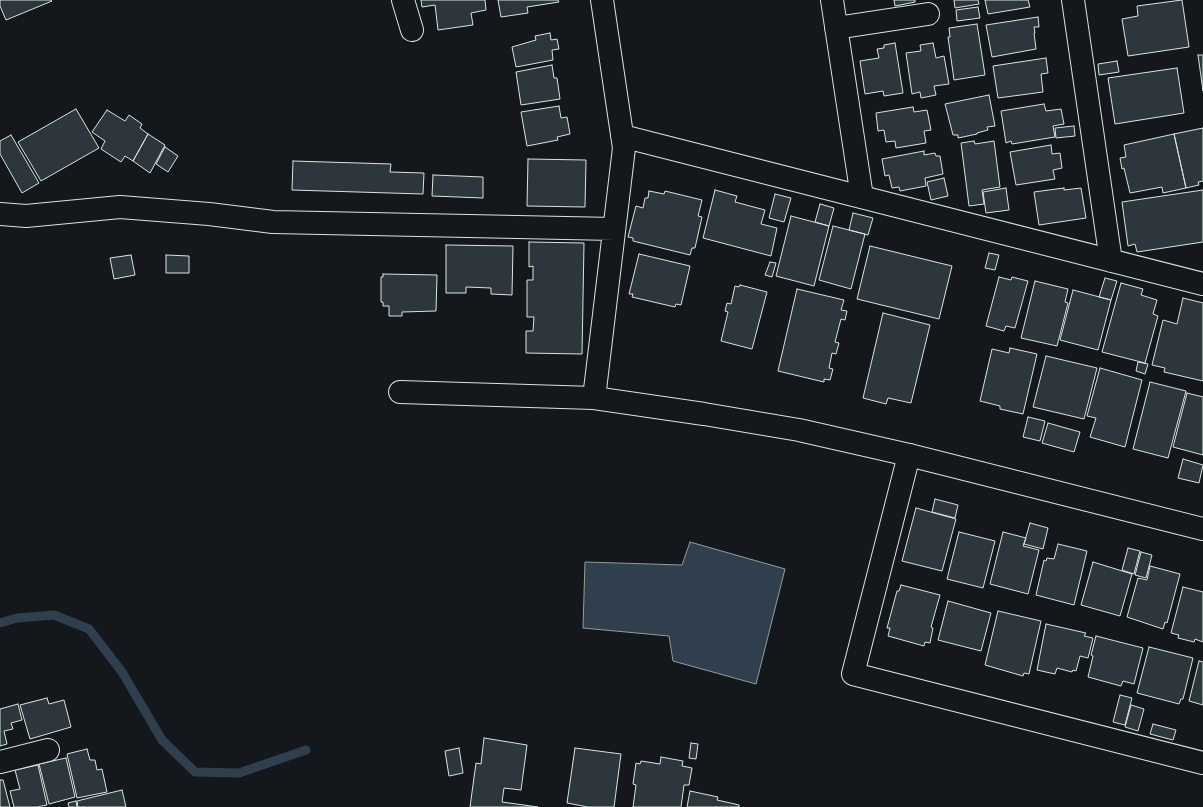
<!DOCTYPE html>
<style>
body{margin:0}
canvas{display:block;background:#14181c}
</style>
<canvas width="1203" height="807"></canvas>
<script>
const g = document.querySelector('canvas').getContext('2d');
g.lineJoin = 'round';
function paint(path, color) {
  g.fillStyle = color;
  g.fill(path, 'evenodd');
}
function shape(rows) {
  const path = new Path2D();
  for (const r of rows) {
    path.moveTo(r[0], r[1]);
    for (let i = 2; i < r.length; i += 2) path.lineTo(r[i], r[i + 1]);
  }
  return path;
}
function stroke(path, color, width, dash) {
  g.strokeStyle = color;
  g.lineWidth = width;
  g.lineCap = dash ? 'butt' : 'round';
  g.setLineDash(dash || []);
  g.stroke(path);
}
const water = shape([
 [690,542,785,569,756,684,673,661,669,636,583,628,585,562,682,565,690,542]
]);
const stream = shape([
 [0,623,17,618,54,615,89,629,122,672,162,740,195,772,239,773,306,750]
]);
const building = shape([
 [0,0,51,0,52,1,6,20,0,6,0,0],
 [421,0,485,0,486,10,471,13,473,25,438,30,435,5,422,7,421,0],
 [498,0,558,0,559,2,527,7,528,13,501,17,498,0],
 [894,0,915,0,915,2,895,6,894,0],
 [954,0,978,0,979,4,955,8,954,0],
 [985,0,1028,0,1030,7,988,14,985,0],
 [1182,0,1189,47,1128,56,1122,19,1138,16,1137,6,1182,0],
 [978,7,980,18,957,21,956,10,978,7],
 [1038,17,1039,27,1034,27,1035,33,1034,33,1036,49,992,57,986,25,1038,17],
 [977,24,985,75,954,80,948,37,950,37,949,28,977,24],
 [550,33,551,40,557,39,559,49,552,50,553,60,516,67,512,47,536,40,535,36,550,33],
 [895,43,903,93,884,96,883,91,865,94,860,61,879,58,877,49,884,48,884,45,895,43],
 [933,43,936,58,944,56,949,84,934,86,936,95,921,98,920,92,912,94,906,53,921,51,920,45,933,43],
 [1198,55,1203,55,1203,91,1198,55],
 [1046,58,1048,73,1041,74,1043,92,998,98,993,66,1046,58],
 [1117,61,1119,72,1099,75,1098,64,1117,61],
 [552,65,554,78,557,78,560,99,521,105,516,72,552,65],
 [1177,68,1184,113,1115,124,1108,78,1177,68],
 [989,95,995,126,987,127,988,130,977,133,977,134,958,138,958,135,953,135,945,104,989,95],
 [1044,104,1046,111,1061,109,1064,124,1053,126,1055,137,1012,144,1011,141,1006,143,1001,111,1044,104],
 [559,106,561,118,567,117,570,134,557,137,558,140,527,146,521,112,559,106],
 [913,107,914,112,927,110,931,130,924,131,926,143,896,148,895,141,886,142,884,130,878,131,876,113,913,107],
 [76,109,99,148,41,181,18,142,76,109],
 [107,110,125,121,129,115,142,124,140,128,148,134,133,161,125,156,121,162,101,149,105,141,92,132,107,110],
 [1074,126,1075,136,1056,138,1055,128,1074,126],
 [1203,128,1203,181,1198,182,1199,185,1186,188,1174,134,1203,128],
 [148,134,165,145,150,173,133,161,148,134],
 [1174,134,1186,188,1163,193,1162,187,1130,193,1124,168,1122,169,1120,158,1126,157,1124,145,1174,134],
 [11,135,39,183,22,193,0,154,0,141,11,135],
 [974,141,975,144,994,141,1000,187,982,190,984,204,969,206,961,143,974,141],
 [1051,145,1052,154,1060,153,1062,168,1053,170,1055,179,1016,185,1010,152,1051,145],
 [165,147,178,156,168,172,156,164,165,147],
 [924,151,924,155,935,153,936,156,940,156,943,174,925,178,926,186,900,191,899,187,892,188,889,175,885,176,882,159,924,151],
 [528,159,586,160,585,207,527,206,528,159],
 [293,161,391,164,390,172,424,173,423,194,292,190,293,161],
 [433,175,483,177,483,198,432,196,433,175],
 [944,178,948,196,931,200,927,182,944,178],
 [1006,188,1009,210,986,213,983,192,1006,188],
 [1064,188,1064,190,1081,188,1086,218,1039,225,1034,192,1064,188],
 [715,190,737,196,735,202,765,210,761,224,777,228,771,256,703,238,715,190],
 [1203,190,1203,242,1137,252,1135,244,1128,246,1122,202,1203,190],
 [649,191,664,194,665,191,702,200,698,216,702,217,695,248,692,248,690,255,633,241,633,238,628,237,636,206,643,208,645,198,648,198,649,191],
 [775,194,791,198,784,222,769,218,775,194],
 [820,204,834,208,829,226,815,222,820,204],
 [853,213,873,218,868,235,849,230,853,213],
 [791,216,829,226,814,286,776,276,791,216],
 [833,226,865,234,851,289,819,280,833,226],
 [529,242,584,243,582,354,526,353,526,331,533,331,534,317,527,317,527,280,533,280,533,266,529,267,529,242],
 [446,245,513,246,512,295,491,294,491,288,466,287,466,293,446,293,446,245],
 [870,246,952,266,939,319,857,299,870,246],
 [989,253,999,255,995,270,985,268,989,253],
 [639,254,690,266,681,305,676,304,675,307,632,297,633,294,629,294,639,254],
 [131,255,135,275,114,279,110,258,131,255],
 [166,255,189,256,189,273,166,273,166,255],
 [770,262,776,263,772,277,765,275,770,262],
 [383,274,437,275,436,311,402,312,402,316,389,316,389,306,383,306,383,302,381,302,381,277,383,277,383,274],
 [999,277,1011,280,1012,277,1028,281,1015,328,1006,326,1004,331,986,326,999,277],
 [1105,278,1117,281,1111,300,1099,297,1105,278],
 [1035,281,1068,289,1065,302,1068,303,1057,346,1021,338,1035,281],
 [1121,283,1143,289,1141,295,1157,300,1153,314,1158,316,1145,363,1102,352,1121,283],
 [740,285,767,292,752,349,721,341,728,312,725,311,727,303,731,304,735,286,739,287,740,285],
 [797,289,844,300,841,310,847,311,845,320,841,319,835,342,839,343,836,354,832,353,829,368,833,369,830,380,824,379,824,382,778,371,797,289],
 [1073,290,1111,300,1098,350,1060,340,1073,290],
 [1183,298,1203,303,1203,381,1164,372,1165,368,1152,365,1163,320,1177,324,1183,298],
 [883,313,930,325,911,403,888,398,886,404,863,398,883,313],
 [1010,348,1037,354,1023,414,1000,409,1000,406,980,401,992,349,1009,353,1010,348],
 [1046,356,1097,368,1084,419,1033,407,1046,356],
 [1138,362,1148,364,1145,374,1136,371,1138,362],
 [1100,368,1142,380,1125,447,1090,437,1096,418,1087,416,1100,368],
 [1150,382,1186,391,1168,458,1133,449,1150,382],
 [1187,393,1203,397,1203,455,1173,447,1187,393],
 [1028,417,1045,421,1040,441,1023,437,1028,417],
 [1048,423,1080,432,1074,452,1042,443,1048,423],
 [1183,459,1203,465,1199,483,1178,478,1183,459],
 [935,499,958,505,955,518,932,512,935,499],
 [916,508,956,519,942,571,902,561,916,508],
 [1030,523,1048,528,1043,549,1024,544,1030,523],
 [959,532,995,541,983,588,947,579,959,532],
 [1003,532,1026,538,1023,546,1039,550,1028,594,990,584,1003,532],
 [1058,544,1087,551,1074,605,1036,595,1044,560,1046,561,1047,558,1054,559,1058,544],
 [1128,548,1140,551,1134,574,1122,570,1128,548],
 [1141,552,1152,555,1146,578,1135,575,1141,552],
 [1093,562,1132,574,1120,616,1081,605,1093,562],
 [1150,566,1180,574,1167,623,1165,622,1163,629,1127,617,1138,578,1147,580,1150,566],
 [901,585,940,595,931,627,933,628,930,643,925,642,924,646,888,636,890,628,887,628,897,591,899,591,901,585],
 [1183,587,1203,592,1203,642,1195,639,1194,642,1178,638,1179,635,1171,633,1183,587],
 [948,601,991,613,981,651,938,640,948,601],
 [998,611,1041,621,1029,674,1024,673,1023,676,985,665,998,611],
 [1046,624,1086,633,1084,636,1093,638,1088,658,1080,656,1076,671,1073,670,1072,672,1057,668,1055,674,1037,670,1046,624],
 [1096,636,1143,648,1134,684,1123,681,1121,686,1088,677,1093,656,1091,655,1096,636],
 [1149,647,1193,658,1183,699,1181,699,1179,704,1137,693,1149,647],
 [1199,661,1203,662,1203,705,1189,701,1199,661],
 [1120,695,1132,698,1125,725,1113,722,1120,695],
 [47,698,49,704,64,700,71,727,30,739,20,705,47,698],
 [18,704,22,720,11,723,13,729,4,731,7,744,0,746,0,709,18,704],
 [1131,705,1144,709,1138,731,1125,727,1131,705],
 [1153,724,1176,730,1173,740,1150,734,1153,724],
 [484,738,527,745,521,790,504,788,502,802,538,807,470,807,476,763,481,764,484,738],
 [691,743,698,744,696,759,689,758,691,743],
 [459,748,463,773,449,776,445,751,459,748],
 [575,748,621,754,614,807,588,807,567,803,575,748],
 [87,749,90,760,95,760,97,770,102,769,107,792,77,798,67,754,87,749],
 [661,757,683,761,682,766,692,768,689,785,684,785,681,807,633,807,636,785,633,784,636,763,640,764,641,761,660,764,661,757],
 [66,758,75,797,49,804,39,764,66,758],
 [38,765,47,805,37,807,14,807,10,791,20,789,15,770,38,765],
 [0,780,3,780,10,807,0,807,0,780],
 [122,790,126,807,78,807,77,801,122,790],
 [690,791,718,797,717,800,739,805,739,807,687,807,690,791],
 [76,801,77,807,69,807,68,803,76,801]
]);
const street = shape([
 [403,0,412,30],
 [832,0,862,197],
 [1073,0,1111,261],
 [836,28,928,14],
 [622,136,1203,284],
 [0,214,26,216,120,207,209,214,273,222,614,229],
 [594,398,624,148,602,0],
 [909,455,853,674,1203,763],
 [0,762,48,750]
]);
const secondary = shape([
 [400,392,594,398,704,414,799,430,909,455,1203,529]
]);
paint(water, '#2f3f4d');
stroke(water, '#939e99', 1);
stroke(stream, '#2f3f4d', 9);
paint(building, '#2c363c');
stroke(building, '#d8e6dc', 1);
stroke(street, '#d8e6dc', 24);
stroke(secondary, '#d8e6dc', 24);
stroke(street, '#14181c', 22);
stroke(secondary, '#14181c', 22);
</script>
